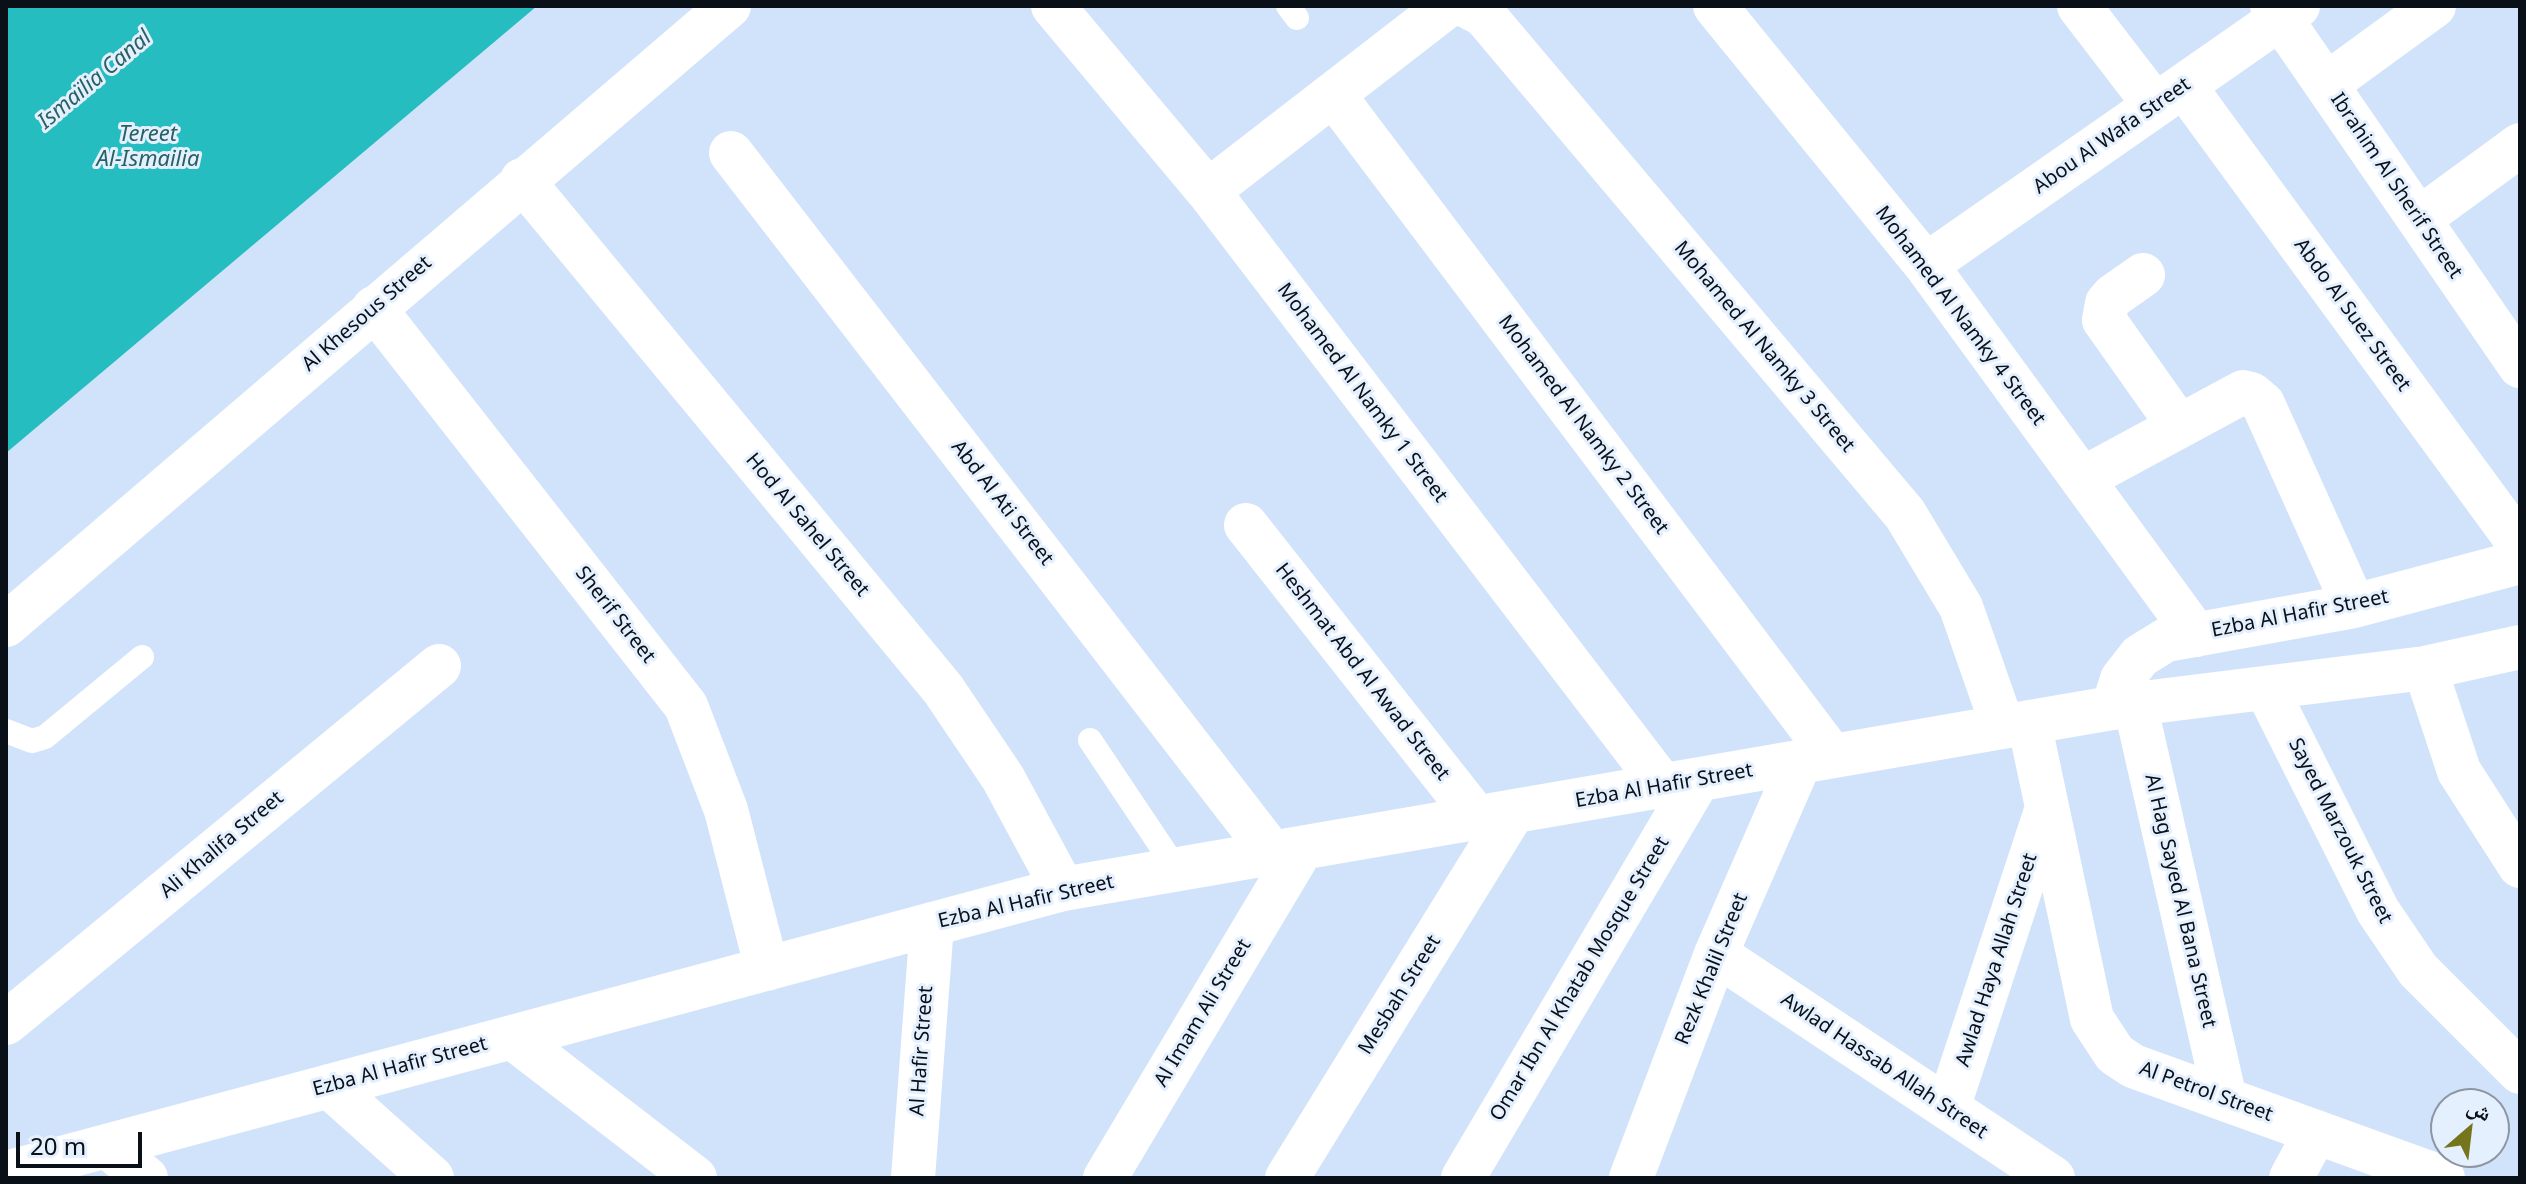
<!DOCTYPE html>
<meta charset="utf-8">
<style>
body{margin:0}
#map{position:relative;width:2526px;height:1184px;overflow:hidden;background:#d1e3fb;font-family:"Noto Sans","Noto Naskh Arabic",sans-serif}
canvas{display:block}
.frame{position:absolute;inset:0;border:8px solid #0a1018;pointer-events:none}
.north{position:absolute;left:2430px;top:1088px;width:80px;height:80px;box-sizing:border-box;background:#e5f0fe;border:2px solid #8d96a2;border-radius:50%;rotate:28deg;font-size:22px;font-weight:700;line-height:32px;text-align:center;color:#0a1018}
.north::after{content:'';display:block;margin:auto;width:28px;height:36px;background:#75751b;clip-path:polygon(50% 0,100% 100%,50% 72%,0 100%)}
.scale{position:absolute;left:16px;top:1132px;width:126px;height:36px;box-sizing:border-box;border:4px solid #0a1018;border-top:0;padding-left:10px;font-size:24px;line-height:28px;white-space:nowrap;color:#0a1018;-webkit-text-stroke:6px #e5f0fe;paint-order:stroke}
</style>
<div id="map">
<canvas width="2526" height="1184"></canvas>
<div class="frame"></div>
<div class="north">ش</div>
<div class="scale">20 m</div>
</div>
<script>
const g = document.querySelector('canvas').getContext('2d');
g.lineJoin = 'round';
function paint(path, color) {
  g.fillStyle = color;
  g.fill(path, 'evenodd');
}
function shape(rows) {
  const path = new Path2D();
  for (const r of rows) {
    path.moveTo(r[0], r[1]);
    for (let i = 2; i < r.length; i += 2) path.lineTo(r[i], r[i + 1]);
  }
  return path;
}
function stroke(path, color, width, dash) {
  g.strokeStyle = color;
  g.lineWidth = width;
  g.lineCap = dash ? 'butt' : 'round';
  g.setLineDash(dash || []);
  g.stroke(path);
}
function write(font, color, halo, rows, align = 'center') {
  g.font = font + ' "Noto Sans",sans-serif';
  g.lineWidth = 6;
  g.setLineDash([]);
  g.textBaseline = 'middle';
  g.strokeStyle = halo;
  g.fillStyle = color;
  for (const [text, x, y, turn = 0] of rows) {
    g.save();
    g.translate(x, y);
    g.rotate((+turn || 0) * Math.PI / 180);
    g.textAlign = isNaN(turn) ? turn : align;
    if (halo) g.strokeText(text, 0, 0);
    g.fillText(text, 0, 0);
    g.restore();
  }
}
const water = shape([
 [6,6,537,6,6,453]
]);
const service = shape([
 [1288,6,1297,18],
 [6,731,32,741,45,737,142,657],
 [1090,740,1177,870]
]);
const minor = shape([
 [1053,6,1208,191,1663,786],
 [1467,6,1484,15,1905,514,1961,607,2003,727],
 [1715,6,1926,265,2196,635],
 [2079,6,2155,105],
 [2272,6,2520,366],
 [2327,84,2434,6],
 [2184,86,2520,545],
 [1333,94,1832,756],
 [731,153,1272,853],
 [522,180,943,689,1003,778,1063,889],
 [1208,191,1447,6],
 [2419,219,2520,145],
 [1926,265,2298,6],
 [2143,275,2113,296,2107,303,2104,320,2179,426],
 [374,308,686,706,726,810,767,969],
 [2082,479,2243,392,2251,394,2263,404,2354,606],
 [1246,525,1477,818],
 [2425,668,2459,771,2520,866],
 [2266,688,2378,911,2418,970,2520,1072],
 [2135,704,2225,1099],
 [2113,708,2122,679,2140,656,2166,640,2354,606,2520,562],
 [2029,722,2092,1019,2115,1054,2133,1066,2443,1178],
 [1716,954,2053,1178],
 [6,1023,439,666],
 [512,1037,695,1178],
 [329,1086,432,1178],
 [1948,1108,2045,814],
 [114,1152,146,1178],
 [6,1173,1063,889,2135,704,2425,668,2520,647],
 [913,1178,932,924],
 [1105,1178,1302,848],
 [1287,1178,1513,812],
 [1463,1178,1698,780],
 [1631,1178,1716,954,1800,762],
 [2291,1178,2316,1132]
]);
const secondary = shape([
 [6,625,729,6]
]);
const streetNames = [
 ["Abou Al Wafa Street",2112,136,-35],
 ["Ibrahim Al Sherif Street",2396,186,56],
 ["Al Khesous Street",367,314,-41],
 ["Abdo Al Suez Street",2352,315,54],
 ["Mohamed Al Namky 4 Street",1960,316,53],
 ["Mohamed Al Namky 3 Street",1764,347,50],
 ["Mohamed Al Namky 1 Street",1362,393,53],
 ["Mohamed Al Namky 2 Street",1583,425,53],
 ["Abd Al Ati Street",1002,503,52],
 ["Hod Al Sahel Street",807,525,50],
 ["Ezba Al Hafir Street",2300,614,-11],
 ["Sherif Street",615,615,52],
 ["Heshmat Abd Al Awad Street",1362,672,52],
 ["Ezba Al Hafir Street",1664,786,-10],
 ["Sayed Marzouk Street",2340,831,63],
 ["Ali Khalifa Street",222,845,-40],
 ["Al Hag Sayed Al Bana Street",2180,901,77],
 ["Ezba Al Hafir Street",1026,902,-13],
 ["Awlad Haya Allah Street",1997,960,-72],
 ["Rezk Khalil Street",1712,969,-68],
 ["Omar Ibn Al Khatab Mosque Street",1580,979,-59],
 ["Mesbah Street",1400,995,-58],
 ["Al Imam Ali Street",1203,1013,-59],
 ["Al Hafir Street",922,1051,-86],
 ["Awlad Hassab Allah Street",1884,1066,34],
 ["Ezba Al Hafir Street",400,1067,-15],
 ["Al Petrol Street",2206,1092,20]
];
const waterNames = [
 ["Ismaïlia Canal",95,80,-40],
 ["Tereet",148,135],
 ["Al-Ismailia",148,160]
];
paint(water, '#25bdc0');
stroke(service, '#fff', 24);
stroke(minor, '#fff', 44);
stroke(secondary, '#fff', 44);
write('20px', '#0a1018', '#e5f0fe', streetNames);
write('italic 22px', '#286162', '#e5f0fe', waterNames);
</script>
